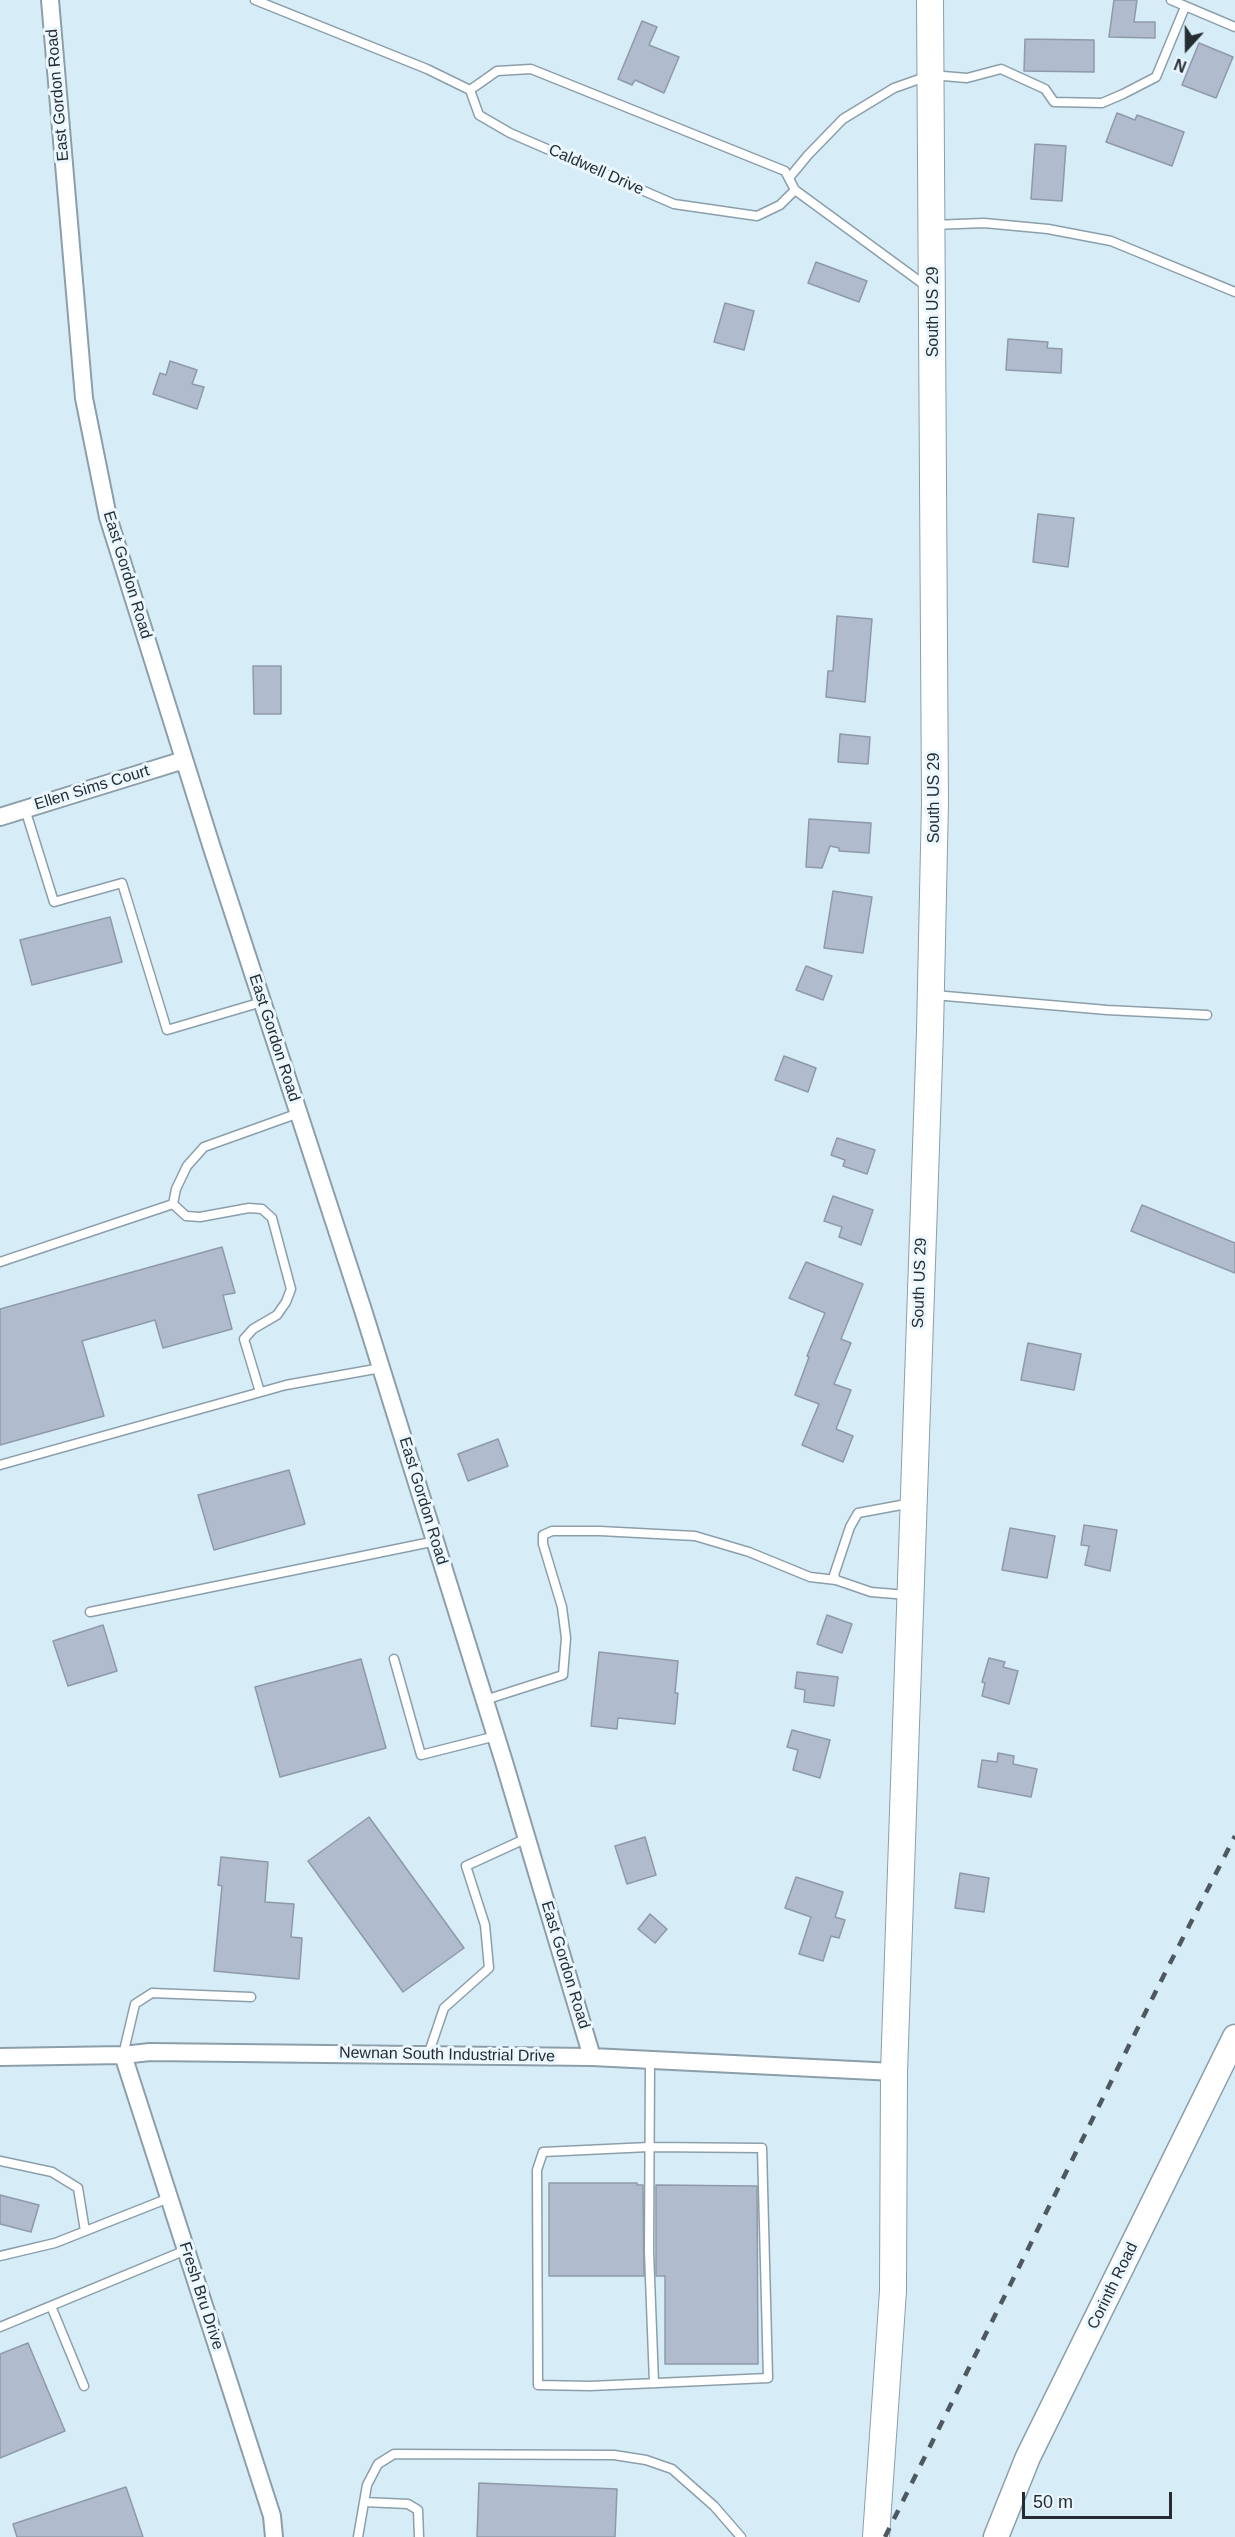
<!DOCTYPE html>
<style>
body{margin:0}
#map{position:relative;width:1235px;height:2537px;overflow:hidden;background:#d6ecf7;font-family:Helvetica,sans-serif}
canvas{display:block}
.north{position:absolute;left:1157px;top:18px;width:60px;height:60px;-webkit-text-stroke:4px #ebf7ff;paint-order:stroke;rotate:201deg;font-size:16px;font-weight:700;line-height:24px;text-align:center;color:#252d32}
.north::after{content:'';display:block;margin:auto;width:21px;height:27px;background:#252d32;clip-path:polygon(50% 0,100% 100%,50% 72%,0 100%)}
.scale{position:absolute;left:1022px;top:2492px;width:150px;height:27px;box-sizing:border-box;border:3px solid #252d32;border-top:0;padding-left:8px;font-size:18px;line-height:21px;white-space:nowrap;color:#252d32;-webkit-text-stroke:4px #ebf7ff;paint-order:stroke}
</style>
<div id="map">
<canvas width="1235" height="2537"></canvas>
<div class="north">N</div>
<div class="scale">50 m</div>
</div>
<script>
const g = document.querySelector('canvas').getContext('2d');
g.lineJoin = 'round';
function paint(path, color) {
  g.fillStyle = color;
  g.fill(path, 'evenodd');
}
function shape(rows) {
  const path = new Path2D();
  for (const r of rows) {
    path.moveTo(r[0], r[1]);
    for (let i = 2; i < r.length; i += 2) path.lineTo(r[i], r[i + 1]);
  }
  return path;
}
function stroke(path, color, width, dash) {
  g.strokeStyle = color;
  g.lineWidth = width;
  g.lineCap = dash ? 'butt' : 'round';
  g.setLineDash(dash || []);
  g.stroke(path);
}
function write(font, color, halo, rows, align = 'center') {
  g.font = font + ' Helvetica,sans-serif';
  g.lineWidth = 6;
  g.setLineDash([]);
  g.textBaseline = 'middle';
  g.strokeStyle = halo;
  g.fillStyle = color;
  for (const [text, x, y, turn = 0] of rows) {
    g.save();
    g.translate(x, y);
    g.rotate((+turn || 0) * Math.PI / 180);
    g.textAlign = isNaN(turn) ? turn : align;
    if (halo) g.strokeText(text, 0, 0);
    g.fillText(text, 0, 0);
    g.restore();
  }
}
const building = shape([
 [1114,0,1137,0,1134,22,1155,22,1155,38,1109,37,1114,0],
 [642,21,657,27,649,45,679,57,664,93,635,80,632,85,618,79,642,21],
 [1025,39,1094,40,1094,72,1024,71,1025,39],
 [1199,43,1233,57,1216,98,1182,85,1199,43],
 [1117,113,1135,120,1137,115,1184,132,1172,166,1106,142,1117,113],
 [1035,144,1066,146,1062,201,1031,199,1035,144],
 [816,262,867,281,859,302,808,283,816,262],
 [725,303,754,311,744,350,714,342,725,303],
 [1008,339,1048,342,1047,348,1062,349,1061,373,1006,370,1008,339],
 [170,361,197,370,192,384,204,387,197,409,153,394,160,373,166,375,170,361],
 [1038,514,1074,518,1068,567,1033,562,1038,514],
 [837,616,872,619,865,702,826,697,828,671,833,671,837,616],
 [253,666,281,666,281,714,254,714,253,666],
 [840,734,870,737,868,764,838,762,840,734],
 [809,819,871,823,869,853,839,851,839,848,830,846,822,868,806,867,809,819],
 [833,891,872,897,863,953,824,948,833,891],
 [110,917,122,962,32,985,20,940,110,917],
 [806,966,832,976,823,1000,796,990,806,966],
 [784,1056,816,1068,808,1092,775,1080,784,1056],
 [837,1138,875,1150,867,1174,843,1166,845,1160,831,1155,837,1138],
 [833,1196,873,1210,861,1245,839,1237,842,1227,824,1221,833,1196],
 [1142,1205,1235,1243,1235,1273,1131,1231,1142,1205],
 [222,1247,235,1293,223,1295,232,1329,163,1348,155,1320,82,1341,104,1416,0,1445,0,1309,222,1247],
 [806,1262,863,1284,841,1339,851,1343,834,1384,851,1390,836,1429,853,1436,843,1462,802,1445,819,1404,795,1395,809,1357,807,1356,825,1313,789,1298,806,1262],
 [1028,1343,1081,1354,1074,1390,1021,1380,1028,1343],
 [498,1439,508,1466,468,1481,458,1454,498,1439],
 [289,1470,305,1524,214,1550,198,1495,289,1470],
 [1084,1525,1117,1530,1110,1571,1085,1565,1089,1546,1081,1545,1084,1525],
 [1010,1528,1055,1536,1047,1578,1002,1570,1010,1528],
 [827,1615,852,1624,842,1653,817,1644,827,1615],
 [103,1625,117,1671,68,1686,53,1641,103,1625],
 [599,1652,678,1661,675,1693,678,1693,675,1724,618,1718,617,1729,591,1726,599,1652],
 [989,1658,1005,1662,1003,1667,1018,1671,1009,1704,982,1696,985,1683,982,1682,989,1658],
 [361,1659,386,1748,280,1777,255,1687,361,1659],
 [797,1672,838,1677,834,1706,804,1702,805,1690,795,1688,797,1672],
 [792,1730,830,1740,820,1778,793,1770,798,1750,787,1747,792,1730],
 [998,1753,1014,1756,1013,1764,1037,1769,1031,1797,978,1787,982,1760,997,1762,998,1753],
 [369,1817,464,1948,403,1992,308,1861,369,1817],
 [645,1837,656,1875,627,1884,615,1846,645,1837],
 [221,1857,268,1862,265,1902,294,1904,291,1937,302,1938,299,1979,214,1971,222,1886,218,1885,221,1857],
 [960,1873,989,1878,984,1912,955,1908,960,1873],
 [796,1877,843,1892,835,1917,845,1920,839,1938,831,1936,823,1961,799,1954,811,1917,785,1908,796,1877],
 [650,1914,667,1929,655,1943,638,1929,650,1914],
 [549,2183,637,2183,637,2185,643,2185,644,2276,549,2276,549,2183],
 [656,2185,757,2186,758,2364,665,2364,665,2276,656,2276,656,2185],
 [0,2195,39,2205,31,2232,0,2224,0,2195],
 [28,2343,65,2431,0,2458,0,2354,28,2343],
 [479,2483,617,2489,615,2537,477,2537,479,2483],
 [126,2487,143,2537,17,2537,13,2524,126,2487]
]);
const lane = shape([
 [255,0,427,69,470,90,479,115,510,133,674,204,757,216,780,205,795,190,926,286],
 [1171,0,1235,27],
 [470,90,497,71,531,69,785,171,795,190],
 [789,178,808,155,843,119,894,88,931,75,967,78,1001,69,1045,89,1054,102,1102,103,1123,94,1156,77,1185,7],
 [933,225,984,223,1048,229,1111,241,1235,292],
 [25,809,54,902,122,883,167,1030,262,1002],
 [934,995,1107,1010,1207,1015],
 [173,1204,186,1216,200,1217,249,1208,262,1209,272,1218,291,1289,286,1302,277,1315,253,1329,244,1339,260,1392],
 [0,1262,173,1204,176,1189,187,1166,204,1147,299,1113],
 [0,1465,286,1385,381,1368],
 [907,1595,871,1592,836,1580,834,1575,850,1527,858,1513,912,1503],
 [90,1612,436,1541],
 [394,1659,421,1755,496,1736],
 [485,1700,563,1675,566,1638,562,1607,543,1544,543,1535,552,1531,600,1531,695,1536,749,1552,810,1577,836,1580],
 [123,2055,135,2004,152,1993,251,1997],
 [428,2055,444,2008,489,1968,485,1925,466,1866,527,1838],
 [650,2060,649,2252,654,2383],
 [649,2147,762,2148,768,2378,590,2386,538,2385,537,2170,543,2152,649,2147],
 [0,2161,52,2172,78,2188,85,2231],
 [0,2256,55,2243,169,2198],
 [51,2306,84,2386],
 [0,2327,186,2250],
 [364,2502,408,2504,418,2510,419,2537],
 [358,2537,367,2485,378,2464,394,2454,614,2455,646,2460,672,2469,714,2506,741,2537]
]);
const street = shape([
 [50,0,84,398,108,517,212,848,363,1310,504,1762,592,2057],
 [0,817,184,760],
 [123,2055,272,2516,274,2537],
 [0,2057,123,2055,150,2052,592,2057,894,2072]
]);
const secondary = shape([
 [996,2537,1028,2457,1235,2037]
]);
const primary = shape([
 [876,2537,893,2291,894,2072,930,1031,935,802,930,0]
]);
const rail = shape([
 [885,2537,1164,1975,1235,1836]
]);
const streetNames = [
 ["East Gordon Road",58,95,-95],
 ["Caldwell Drive",596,170,24],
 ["South US 29",934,312,-90],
 ["East Gordon Road",127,575,73],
 ["Ellen Sims Court",92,788,-17],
 ["South US 29",935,798,-90],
 ["East Gordon Road",274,1038,72],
 ["South US 29",920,1283,-88],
 ["East Gordon Road",423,1501,73],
 ["East Gordon Road",565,1965,73],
 ["Newnan South Industrial Drive",447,2055,1],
 ["Corinth Road",1113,2286,-64],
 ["Fresh Bru Drive",201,2296,72]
];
paint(building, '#b0bccd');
stroke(building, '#8e99aa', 1.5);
stroke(lane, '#8b9faa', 11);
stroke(street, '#8b9faa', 20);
stroke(secondary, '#8b9faa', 27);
stroke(primary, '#8b9faa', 28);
stroke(lane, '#fff', 8);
stroke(street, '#fff', 16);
stroke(secondary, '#fff', 24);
stroke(primary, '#fff', 26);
stroke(rail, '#4d585f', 4.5, [10, 10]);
write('16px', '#252d32', '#ebf7ff', streetNames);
</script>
